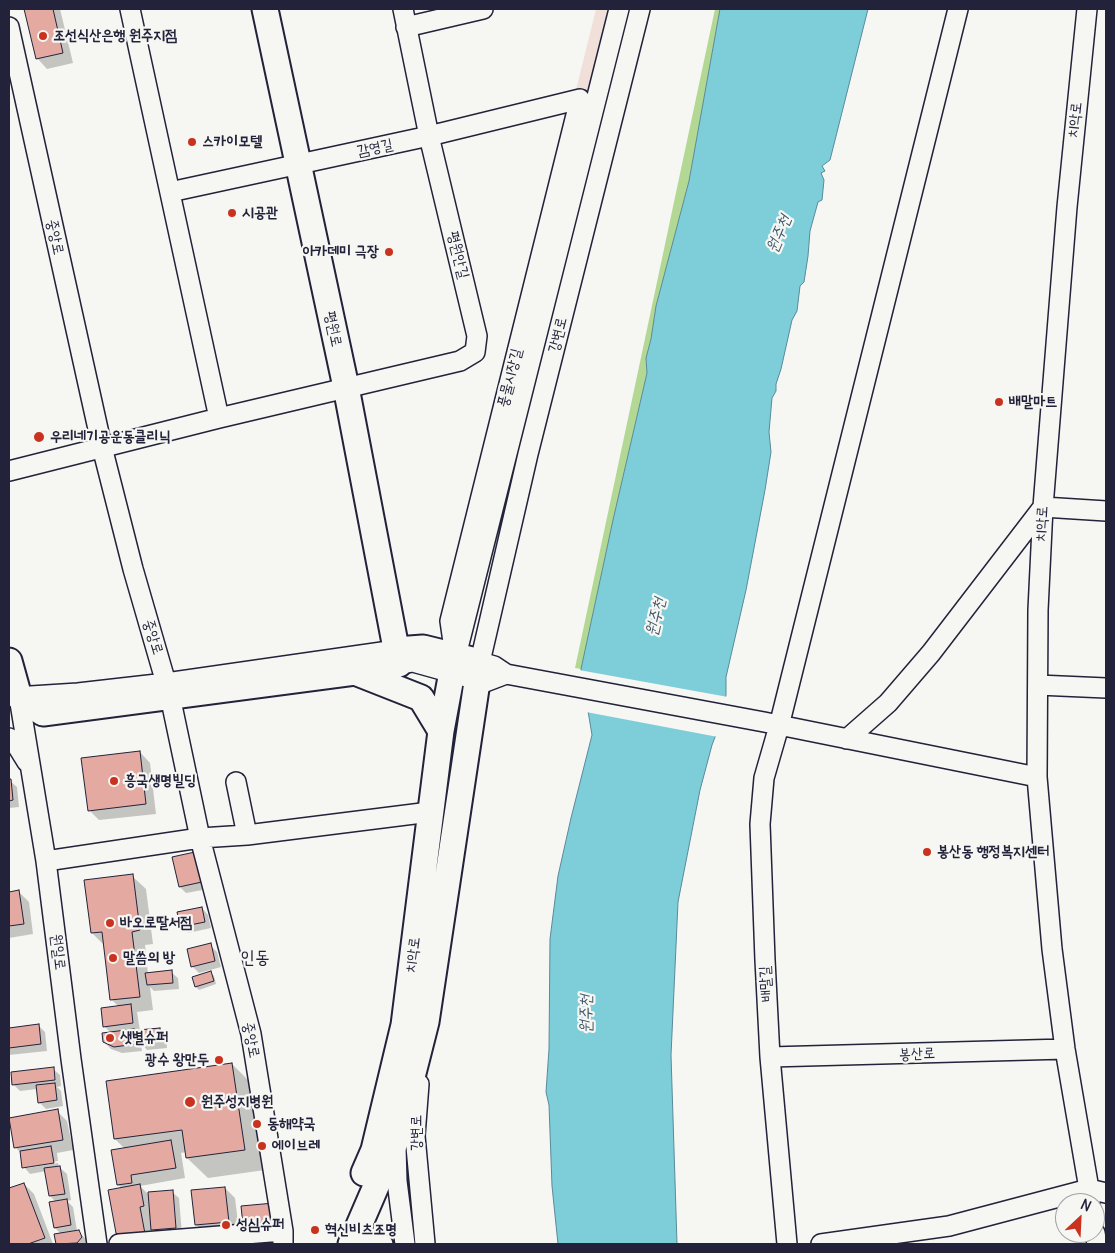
<!DOCTYPE html>
<meta charset="utf-8">
<style>
body{margin:0}
#map{position:relative;width:1115px;height:1253px;overflow:hidden;background:#f6f6f2;font-family:Delius,sans-serif}
canvas{display:block}
.frame{position:absolute;inset:0;border:10px solid #22223b;pointer-events:none}
.north{position:absolute;left:1055px;top:1193px;width:50px;height:50px;box-sizing:border-box;background:#f6f6f2;border:1px solid #a1a1a9;border-radius:50%;rotate:25deg;font-size:14px;font-weight:700;line-height:20px;text-align:center;color:#22223b}
.north::after{content:'';display:block;margin:auto;width:18px;height:22px;background:#c8321e;clip-path:polygon(50% 0,100% 100%,50% 72%,0 100%)}
</style>
<div id="map">
<canvas width="1115" height="1253"></canvas>
<div class="frame"></div>
<div class="north">N</div>
</div>
<script>
const g = document.querySelector('canvas').getContext('2d');
g.lineJoin = 'round';
function paint(path, color) {
  g.fillStyle = color;
  g.fill(path, 'evenodd');
}
function shape(rows) {
  const path = new Path2D();
  for (const r of rows) {
    path.moveTo(r[0], r[1]);
    for (let i = 2; i < r.length; i += 2) path.lineTo(r[i], r[i + 1]);
  }
  return path;
}
function stroke(path, color, width, dash) {
  g.strokeStyle = color;
  g.lineWidth = width;
  g.lineCap = dash ? 'butt' : 'round';
  g.setLineDash(dash || []);
  g.stroke(path);
}
function write(font, color, halo, rows, align = 'center') {
  g.font = font + ' Delius,"Poor Story",sans-serif';
  g.lineWidth = 4.5;
  g.setLineDash([]);
  g.textBaseline = 'middle';
  g.strokeStyle = halo;
  g.fillStyle = color;
  for (const [text, x, y, turn = 0] of rows) {
    g.save();
    g.translate(x, y);
    g.rotate((+turn || 0) * Math.PI / 180);
    g.textAlign = isNaN(turn) ? turn : align;
    if (halo) g.strokeText(text, 0, 0);
    g.fillText(text, 0, 0);
    g.restore();
  }
}
const built = shape([
 [596,9,608,9,461,596,452,593]
]);
const green = shape([
 [715,9,720,9,689,181,656,306,651,339,646,358,647,373,613,520,581,669,575,668]
]);
const water = shape([
 [720,9,868,9,830,160,822,166,825,171,821,173,824,180,822,200,818,202,810,231,808,256,804,282,800,286,797,311,792,320,781,369,776,384,776,391,772,398,769,432,771,452,765,490,746,590,726,677,726,695,720,724,712,745,700,790,678,902,671,1055,677,1244,558,1244,552,1186,549,1105,546,1092,549,1049,550,939,558,876,571,818,592,735,581,669,613,520,647,373,646,358,651,339,656,306,689,181,720,9]
]);
const pier = shape([
 [579,670,728,697,722,725,718,737,586,712]
]);
const shadow = shape([
 [25,9,60,9,73,63,47,69,37,58],
 [140,752,150,763,156,814,99,820,89,810],
 [9,780,17,787,19,807,9,808],
 [201,860,208,889,186,893,180,887],
 [132,876,146,889,153,944,145,945,148,974,171,972,178,978,179,989,154,991,150,987,153,1010,137,1012,140,1031,159,1029,166,1036,167,1048,147,1050,141,1043,142,1051,122,1053,111,1049,104,1042,111,1033,104,1026,119,1007,111,999,105,946,92,933],
 [133,1030,139,1030,140,1037],
 [18,891,29,902,33,934,9,938,9,893],
 [202,908,208,915,211,928,188,933,181,926],
 [210,945,217,952,221,967,199,973,192,966],
 [211,973,214,976,216,984,199,990,196,987],
 [38,1025,45,1032,47,1051,9,1055,9,1029],
 [232,1064,252,1084,265,1170,208,1178,187,1158,186,1152,181,1153,185,1178,140,1186,148,1194,172,1192,179,1198,182,1234,159,1236,151,1228,154,1244,129,1244,122,1188,118,1185,125,1149,115,1139],
 [53,1069,60,1075,61,1086,57,1087,61,1091,63,1106,46,1109,39,1102,37,1089,20,1091,14,1085],
 [57,1111,67,1121,73,1150,57,1153,58,1161,27,1166,27,1168,58,1163,59,1167,67,1174,71,1200,67,1201,73,1207,77,1231,85,1238,87,1244,57,1244,56,1235,61,1234,55,1228,56,1202,50,1196,46,1171,30,1174,24,1167,21,1153,16,1148],
 [24,1184,34,1194,53,1244,9,1244,9,1189],
 [225,1188,235,1198,239,1231,207,1235,196,1225]
]);
const building = shape([
 [24,9,53,9,63,53,36,59,24,9],
 [140,751,146,804,88,811,81,758,140,751],
 [9,779,11,779,13,800,9,801,9,779],
 [195,852,202,882,179,887,172,857,195,852],
 [133,874,140,930,132,932,140,997,110,1000,102,932,91,933,84,880,133,874],
 [19,890,24,924,9,926,9,892,19,890],
 [202,907,205,922,180,927,177,912,202,907],
 [211,943,215,961,191,967,187,949,211,943],
 [172,970,173,983,147,985,145,973,172,970],
 [211,971,214,981,195,987,192,977,211,971],
 [131,1004,133,1023,103,1027,101,1008,131,1004],
 [39,1024,41,1044,9,1048,9,1028,39,1024],
 [160,1028,161,1041,139,1044,138,1030,160,1028],
 [134,1029,136,1044,114,1047,103,1042,102,1033,134,1029],
 [232,1063,245,1150,186,1158,182,1130,114,1139,106,1081,232,1063],
 [54,1067,55,1080,12,1085,11,1072,54,1067],
 [55,1083,57,1100,38,1103,36,1085,55,1083],
 [58,1109,63,1140,14,1148,9,1118,58,1109],
 [171,1140,176,1168,131,1175,132,1183,117,1185,111,1150,171,1140],
 [51,1146,54,1163,22,1168,20,1151,51,1146],
 [60,1166,65,1194,49,1196,44,1168,60,1166],
 [24,1183,45,1238,28,1244,9,1244,9,1188,24,1183],
 [140,1184,144,1206,140,1207,146,1239,126,1243,116,1233,108,1190,140,1184],
 [225,1187,229,1222,195,1225,191,1190,225,1187],
 [173,1190,176,1228,151,1230,148,1192,173,1190],
 [67,1199,71,1225,54,1228,49,1202,67,1199],
 [274,1203,276,1221,243,1225,241,1206,274,1203],
 [79,1230,82,1237,77,1243,56,1244,54,1234,79,1230]
]);
const minor = shape([
 [130,9,219,418],
 [640,9,528,454,480,662,494,666,506,674,764,722,1037,777],
 [1087,9,1067,207,1043,507,1038,610,1037,777,1052,949,1065,1049,1089,1189,1106,1193],
 [9,27,102,447,133,569,166,683],
 [406,27,483,9],
 [170,192,429,136,580,99,450,621,455,656],
 [9,471,219,418,460,361,475,352,477,336,429,136,403,9],
 [458,648,619,9],
 [355,672,413,662,485,682,506,674],
 [1038,685,1106,688],
 [170,696,200,838,251,1034,283,1231,283,1244],
 [15,697,78,693,166,683,396,650],
 [19,697,46,861,71,1059,97,1244],
 [9,738,14,741,27,762],
 [847,739,888,703,931,653,1043,507,1106,511],
 [236,782,247,835],
 [46,861,200,838,247,835,430,812],
 [770,1057,1065,1049],
 [419,1084,415,1136,425,1244],
 [396,1147,397,1181,405,1244],
 [1095,1233,1097,1244],
 [119,1244,283,1231],
 [364,1244,370,1242,383,1244],
 [787,1244,770,1057,765,960,760,824,764,778,779,726,958,9],
 [821,1244,949,1226,1089,1189,1090,1202]
]);
const major = shape([
 [265,9,346,387,399,664],
 [9,661,19,697,43,713,355,672,421,698,441,731],
 [364,1173,374,1150,404,1025,441,731,455,656],
 [351,1244,396,1140,426,1022,480,662,423,648,396,650]
]);
const markers = [
 [43,36,5,"#c8321e"],
 [192,142,5,"#c8321e"],
 [232,213,5,"#c8321e"],
 [389,252,5,"#c8321e"],
 [999,402,5,"#c8321e"],
 [39,437,6,"#c8321e"],
 [114,781,5,"#c8321e"],
 [927,852,5,"#c8321e"],
 [110,923,5,"#c8321e"],
 [113,958,5,"#c8321e"],
 [110,1038,5,"#c8321e"],
 [219,1060,5,"#c8321e"],
 [190,1102,6,"#c8321e"],
 [257,1124,5,"#c8321e"],
 [262,1146,5,"#c8321e"],
 [226,1225,5,"#c8321e"],
 [315,1230,5,"#c8321e"]
];
const poiNames = [
 ["조선식산은행 원주지점",53,36],
 ["스카이모텔",202,142],
 ["시공관",242,213],
 ["아카데미 극장",379,252,"right"],
 ["배말마트",1009,402],
 ["우리네기공운동클리닉",50,437],
 ["흥국생명빌딩",124,781],
 ["봉산동 행정복지센터",937,852],
 ["바오로딸서점",120,923],
 ["말씀의 방",123,958],
 ["샛별슈퍼",120,1038],
 ["광수 왕만두",209,1060,"right"],
 ["원주성지병원",201,1102],
 ["동해약국",267,1124],
 ["에이브레",272,1146],
 ["성심슈퍼",236,1225],
 ["혁신비츠조명",325,1230]
];
const streetNames = [
 ["치악로",1075,120,-84],
 ["감영길",375,148,-12],
 ["중앙로",55,237,78],
 ["평원안길",458,255,76],
 ["평원로",333,329,78],
 ["강변로",558,335,-76],
 ["풍물시장길",510,378,-76],
 ["치악로",1042,524,-87],
 ["중앙로",153,637,73],
 ["원일로",58,952,83],
 ["치악로",413,955,-83],
 ["배말길",766,984,-93],
 ["중앙로",251,1040,79],
 ["봉산로",917,1054,-2],
 ["강변로",417,1133,-90]
];
const waterNames = [
 ["원주천",779,234,-67],
 ["원주천",656,617,-77],
 ["원주천",586,1014,-90]
];
const quarterNames = [
 ["인동",255,958]
];
paint(built, '#f1dfda');
paint(green, '#b3d893');
paint(water, '#7eced9');
stroke(water, '#59899a', 1);
paint(pier, '#f6f6f2');
paint(shadow, '#0003');
paint(building, '#e4aaa1');
stroke(building, '#22223b', 1);
stroke(minor, '#22223b', 22);
stroke(major, '#22223b', 29);
stroke(minor, '#f6f6f2', 19);
stroke(major, '#f6f6f2', 25);
for (const [x, y, r, color] of markers) {
  const dot = new Path2D();
  dot.arc(x, y, r, 0, 2 * Math.PI);
  g.fillStyle = color;
  g.fill(dot);
  stroke(dot, '#f6f6f2', 2);
}
write('bold 15px', '#22223b', '#f6f6f2', poiNames, 'left');
write('15px', '#22223b', '#f6f6f2', streetNames);
write('italic 16px', '#3e566a', '#f6f6f2', waterNames);
write('18px', '#22223b', '#f6f6f2', quarterNames);
</script>
